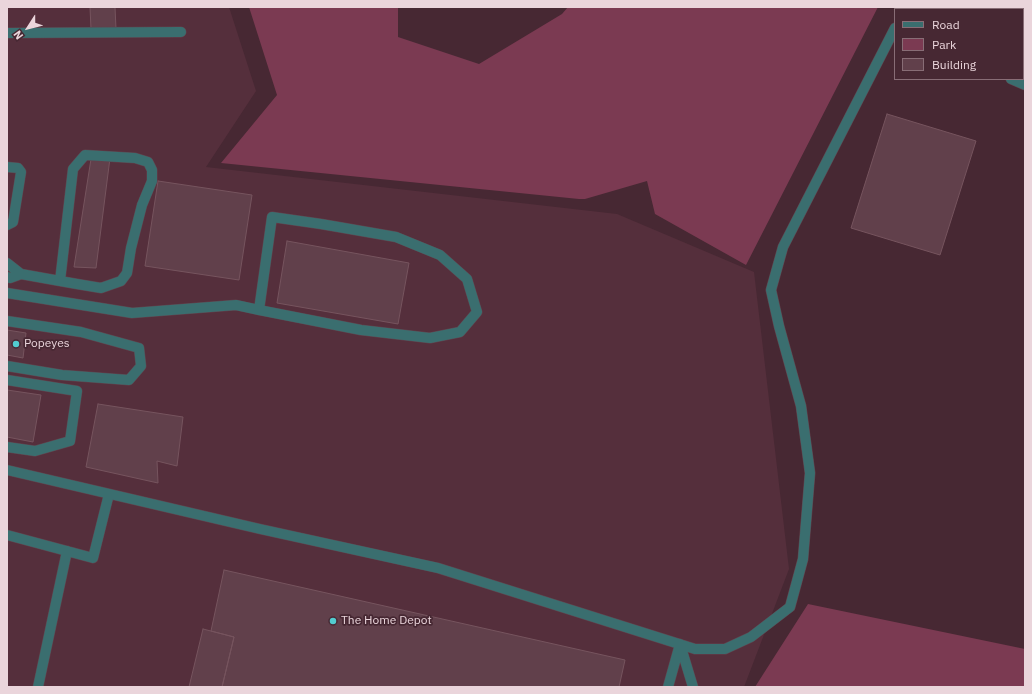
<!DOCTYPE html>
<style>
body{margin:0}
#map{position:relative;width:1032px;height:694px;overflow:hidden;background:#472833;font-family:"IBM Plex Sans",sans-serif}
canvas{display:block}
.frame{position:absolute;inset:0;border:8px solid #ead5db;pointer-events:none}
.legend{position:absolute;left:894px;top:8px;width:130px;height:72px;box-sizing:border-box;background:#472833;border:1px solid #886d76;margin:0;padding:5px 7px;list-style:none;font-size:12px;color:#ead5db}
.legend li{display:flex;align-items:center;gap:8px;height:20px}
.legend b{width:20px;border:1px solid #886d76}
.north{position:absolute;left:8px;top:8px;width:40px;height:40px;-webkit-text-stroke:3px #472833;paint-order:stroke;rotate:234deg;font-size:11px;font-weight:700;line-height:16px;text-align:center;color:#ead5db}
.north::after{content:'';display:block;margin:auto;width:14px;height:18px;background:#ead5db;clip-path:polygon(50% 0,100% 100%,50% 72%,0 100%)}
</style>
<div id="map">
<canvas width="1032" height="694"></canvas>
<div class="frame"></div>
<ul class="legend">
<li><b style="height:5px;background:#3a6e6f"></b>Road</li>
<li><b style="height:11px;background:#7b3a52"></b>Park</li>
<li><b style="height:11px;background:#61404b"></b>Building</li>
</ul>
<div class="north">N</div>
</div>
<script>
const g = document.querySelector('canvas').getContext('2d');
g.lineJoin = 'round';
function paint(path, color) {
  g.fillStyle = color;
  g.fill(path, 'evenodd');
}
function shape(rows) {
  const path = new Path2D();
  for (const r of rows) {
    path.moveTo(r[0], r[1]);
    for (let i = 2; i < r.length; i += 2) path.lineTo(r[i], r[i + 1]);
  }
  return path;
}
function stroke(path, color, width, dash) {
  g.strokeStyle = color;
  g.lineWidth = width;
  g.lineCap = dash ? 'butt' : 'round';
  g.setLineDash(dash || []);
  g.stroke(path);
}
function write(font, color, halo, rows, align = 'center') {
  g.font = font + ' "IBM Plex Sans",sans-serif';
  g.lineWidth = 3.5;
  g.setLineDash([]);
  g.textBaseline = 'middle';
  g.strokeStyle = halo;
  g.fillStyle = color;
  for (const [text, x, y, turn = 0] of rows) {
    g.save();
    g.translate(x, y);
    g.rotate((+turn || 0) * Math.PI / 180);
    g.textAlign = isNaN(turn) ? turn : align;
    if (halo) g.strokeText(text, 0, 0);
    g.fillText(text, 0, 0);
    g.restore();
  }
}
const built = shape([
 [7,7,229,7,256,91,206,167,617,214,754,272,789,569,744,687,7,687]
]);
const green = shape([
 [249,7,398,7,398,37,479,64,562,14,568,7,878,7,746,265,655,214,647,181,585,199,579,199,221,163,277,95],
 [808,604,1025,649,1025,687,755,687]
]);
const building = shape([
 [90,7,115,7,116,29,91,29,90,7],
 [887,114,976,141,940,255,851,228,887,114],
 [110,158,96,268,74,267,91,159,110,158],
 [158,181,252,195,239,280,145,266,158,181],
 [287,241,409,263,398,324,277,303,287,241],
 [7,330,26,333,23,358,7,355,7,330],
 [7,390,41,395,33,442,7,437,7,390],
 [98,404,183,417,177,466,157,461,158,483,86,467,98,404],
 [224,570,625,660,619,687,222,687,234,637,211,631,224,570],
 [203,629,234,637,222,687,189,687,203,629]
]);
const minor = shape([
 [941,7,942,9],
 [905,9,906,7],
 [7,33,181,32],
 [1011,79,1025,85],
 [7,167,18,168,21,172,13,222,7,225],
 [7,263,21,274],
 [7,277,10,278,21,274,60,281,77,284,101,288,121,281,127,273,131,248,142,205,152,181,152,170,148,162,135,158,85,155,73,169,60,281],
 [7,293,132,313,236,305,259,310,361,330,430,338,460,332,477,312,467,279,440,255,396,237,321,224,272,217,259,310],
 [7,321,81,332,139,348,141,366,129,380,62,375,7,366],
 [7,380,77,391,70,441,35,451,7,447],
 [7,470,260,529,438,568,695,649,725,649,751,637,790,607,803,559,810,473,801,406,779,326,771,290,783,247,895,28],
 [7,535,93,558,109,494],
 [680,644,693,687],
 [38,687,67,551],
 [668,687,680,644]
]);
const markers = [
 [16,344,4,"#52cdd0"],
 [333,621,4,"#52cdd0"]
];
const poiNames = [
 ["Popeyes",24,344],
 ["The Home Depot",341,621]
];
paint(built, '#552f3c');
paint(green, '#7b3a52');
paint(building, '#61404b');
stroke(building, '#76545e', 1);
stroke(minor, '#61444e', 11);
stroke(minor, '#3a6e6f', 10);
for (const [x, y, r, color] of markers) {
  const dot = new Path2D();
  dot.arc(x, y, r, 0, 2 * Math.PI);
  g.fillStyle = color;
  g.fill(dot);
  stroke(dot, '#472833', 1.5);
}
write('12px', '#ead5db', '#472833', poiNames, 'left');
</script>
